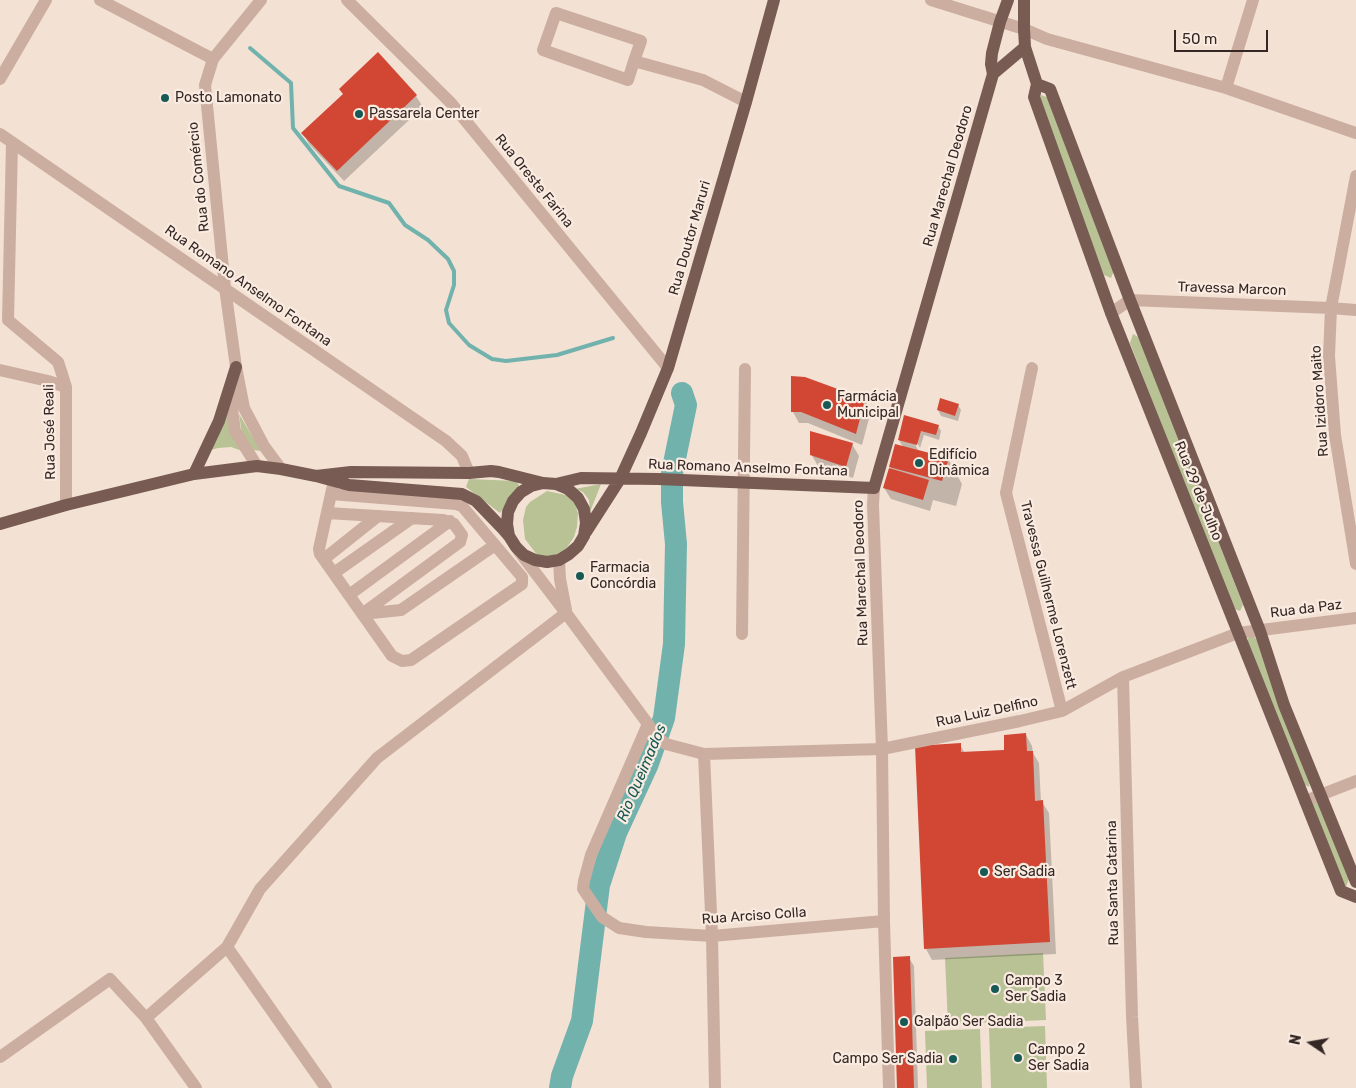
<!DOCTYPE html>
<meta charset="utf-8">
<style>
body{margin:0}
#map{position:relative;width:1356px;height:1088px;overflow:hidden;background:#f3e1d4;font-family:Rubik,sans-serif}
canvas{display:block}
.north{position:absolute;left:1286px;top:1018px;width:50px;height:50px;-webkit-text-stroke:4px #faebe1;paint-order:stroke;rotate:282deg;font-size:14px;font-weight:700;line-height:20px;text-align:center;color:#342724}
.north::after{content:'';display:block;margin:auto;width:18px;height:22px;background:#342724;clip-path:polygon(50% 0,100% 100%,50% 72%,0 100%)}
.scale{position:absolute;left:1174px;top:30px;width:94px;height:22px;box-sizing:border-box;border:2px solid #342724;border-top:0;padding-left:6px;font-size:15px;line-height:18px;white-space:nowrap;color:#342724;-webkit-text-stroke:4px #faebe1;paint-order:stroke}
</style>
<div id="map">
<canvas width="1356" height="1088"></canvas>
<div class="north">N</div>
<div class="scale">50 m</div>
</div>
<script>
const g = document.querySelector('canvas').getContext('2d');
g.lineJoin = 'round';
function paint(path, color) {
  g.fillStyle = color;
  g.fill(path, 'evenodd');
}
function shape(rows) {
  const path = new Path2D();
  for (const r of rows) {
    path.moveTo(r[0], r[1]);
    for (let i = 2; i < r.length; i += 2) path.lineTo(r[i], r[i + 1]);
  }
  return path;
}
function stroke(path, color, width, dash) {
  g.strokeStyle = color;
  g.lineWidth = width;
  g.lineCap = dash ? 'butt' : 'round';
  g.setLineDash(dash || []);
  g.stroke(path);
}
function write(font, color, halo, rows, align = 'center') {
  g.font = font + ' Rubik,sans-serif';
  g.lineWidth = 4.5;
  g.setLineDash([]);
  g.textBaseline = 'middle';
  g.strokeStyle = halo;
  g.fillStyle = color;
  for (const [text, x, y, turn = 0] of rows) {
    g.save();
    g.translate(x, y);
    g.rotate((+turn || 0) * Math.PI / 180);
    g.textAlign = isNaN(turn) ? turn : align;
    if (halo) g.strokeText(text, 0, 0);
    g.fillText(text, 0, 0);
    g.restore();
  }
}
const green = shape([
 [1041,95,1049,98,1114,271,1111,278,1104,275,1038,104],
 [1133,334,1140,338,1243,605,1240,611,1232,608,1130,343],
 [226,408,245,452,231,447,218,448,207,451],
 [239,414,252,436,263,451,251,450,242,434],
 [469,479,516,481,519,485,517,490,511,497,500,513,466,487],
 [601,484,590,512,589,500,583,492,575,489],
 [547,491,566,495,574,502,578,513,577,527,574,537,566,549,551,557,538,556,525,539,523,520,526,507,530,502],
 [1250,634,1257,639,1310,780,1309,787,1301,783,1246,644],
 [1312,798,1319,802,1349,879,1346,887,1309,807],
 [1043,953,1046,1020,948,1024,945,958],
 [1045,1026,1047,1088,991,1088,989,1028],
 [980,1029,982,1088,927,1088,925,1031]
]);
const shadow = shape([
 [378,54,416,96,423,107,344,181,309,144,303,133,344,95],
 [865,400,871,411,862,445,808,423,799,423,793,412],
 [958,405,961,410,958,421,941,416,938,410],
 [905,417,938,426,941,431,939,440,924,435,920,448,915,439,913,440,919,452,948,459,962,484,956,506,933,500,930,511,891,499,884,488,893,471,890,467,903,447,899,440],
 [852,444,859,456,853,478,818,466,811,454],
 [1026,735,1032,746,1033,753,1039,763,1041,802,1042,802,1049,813,1056,954,932,960,926,949,960,745,965,753,1006,751],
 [909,958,914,966,918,1088,898,1088]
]);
const stream = shape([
 [250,48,291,83,293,128,339,186,389,203,405,225,428,240,448,259,454,271,454,285,446,310,449,323,469,345,492,359,506,361,557,355,613,338]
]);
const river = shape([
 [560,1088,562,1076,582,1021,599,885,616,833,647,766,664,718,674,644,676,544,672,502,672,473,686,405,682,393]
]);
const building = shape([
 [378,52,417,95,337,171,301,133,343,94,339,89],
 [791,376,805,377,865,399,856,434,801,412,791,412],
 [940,398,959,404,955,416,937,410],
 [904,415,939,425,936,435,921,431,917,445,898,440],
 [810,431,853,443,846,467,810,455],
 [895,444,949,458,942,481,889,467],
 [889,468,929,480,923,500,883,488],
 [1026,733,1027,751,1033,751,1035,801,1043,800,1050,942,924,949,915,746,961,743,961,752,1004,750,1004,735],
 [910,956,914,1088,897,1088,893,957]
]);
const minor = shape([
 [100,0,213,59],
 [261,0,213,59,205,85,225,288,236,367,244,408,264,446,281,469],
 [347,0,451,103,668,368],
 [931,0,1024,29,1047,39,1226,88,1356,133],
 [634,61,628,80,543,50,556,13,641,41,634,61,703,80,746,102],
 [0,79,46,0],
 [1226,88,1253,0],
 [0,134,446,441,462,456,469,473],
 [12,143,8,320,58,362,62,374,66,387,66,505],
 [1356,176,1331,308,1329,356,1335,435,1356,564],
 [1111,313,1130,300,1331,308,1356,310],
 [1032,368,1006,493,1062,711],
 [0,370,48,381,66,387],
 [233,387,231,402,235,431,257,466],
 [874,488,873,505,882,749,884,921,889,1088],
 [331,494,456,504,462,506,522,577,522,584,411,660,402,661,392,656,320,554,319,549,331,494,334,481],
 [327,513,443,520,454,524,462,535,460,542,362,614,401,610,495,545],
 [518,550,566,613,648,724,655,735,666,744,704,754,882,749,1020,721,1062,711,1123,677,1238,633,1356,618],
 [324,559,378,516],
 [559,560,560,579,566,610],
 [334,573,412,518],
 [349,595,450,521],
 [742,634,745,369],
 [1123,677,1132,1017,1136,1088],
 [648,724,591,855,584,881,583,889,602,917,619,928,646,932,712,936,884,921],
 [704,754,712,936,715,1088],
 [1305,801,1356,781],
 [227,947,326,1088],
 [0,1057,110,979,146,1018],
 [196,1088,146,1018,227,947,260,889,377,758,566,613]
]);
const major = shape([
 [1024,0,1024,29,1025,47,1037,84,1034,97,1111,313,1341,891,1356,897],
 [993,74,1025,47],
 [1037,84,1050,89,1130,300,1260,631,1284,705,1356,882],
 [194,474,219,421,236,367],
 [556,484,581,478,658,479,874,488,993,74,991,64,992,53,1000,22,1008,0],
 [0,524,66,505,194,474,257,466,281,469,316,476,349,485,462,494,476,501,503,529,509,536,516,547,524,555,535,560,547,562,559,560,569,554,578,546,584,536,586,523,584,509,578,498,568,489,556,484,543,483,499,472,491,471,469,473,351,472,316,476],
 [586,532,620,479,641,433,668,368,746,102,774,0],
 [509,536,507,524,508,512,513,501,521,492,531,486,543,483]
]);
const markers = [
 [165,98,5,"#165955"],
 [359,114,5,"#165955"],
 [827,405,5,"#165955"],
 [919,463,5,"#165955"],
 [580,576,5,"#165955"],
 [984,872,5,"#165955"],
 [995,989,5,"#165955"],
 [904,1022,5,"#165955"],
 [1018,1058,5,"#165955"],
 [953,1059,5,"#165955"]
];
const poiNames = [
 ["Posto Lamonato",175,98],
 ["Passarela Center",369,114],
 ["Farmácia",837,397],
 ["Municipal",837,413],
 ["Edifício",929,455],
 ["Dinâmica",929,471],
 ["Farmacia",590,568],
 ["Concórdia",590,584],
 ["Ser Sadia",994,872],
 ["Campo 3",1005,981],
 ["Ser Sadia",1005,997],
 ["Galpão Ser Sadia",914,1022],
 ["Campo 2",1028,1050],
 ["Ser Sadia",1028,1066],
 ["Campo Ser Sadia",943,1059,"right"]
];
const streetNames = [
 ["Rua Marechal Deodoro",948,176,-74],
 ["Rua do Comércio",199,177,-96],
 ["Rua Oreste Farina",534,181,51],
 ["Rua Doutor Maruri",690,238,-74],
 ["Rua Romano Anselmo Fontana",248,286,35],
 ["Travessa Marcon",1232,289,2],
 ["Rua Izidoro Maito",1320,401,-94],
 ["Rua José Reali",50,432,-91],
 ["Rua Romano Anselmo Fontana",748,468,2],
 ["Rua 29 de Julho",1198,491,68],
 ["Rua Marechal Deodoro",861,573,-92],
 ["Travessa Guilherme Lorenzett",1048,595,76],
 ["Rua da Paz",1306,609,-7],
 ["Rua Luiz Delfino",987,712,-12],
 ["Rua Santa Catarina",1113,883,-91],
 ["Rua Arciso Colla",754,916,-4]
];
const waterNames = [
 ["Rio Queimados",642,773,-67]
];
paint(green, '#b8c294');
paint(shadow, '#0003');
stroke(stream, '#71b2ad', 4);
stroke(river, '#71b2ad', 22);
paint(building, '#d14734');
stroke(minor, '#cbaea0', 12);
stroke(major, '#785b53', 12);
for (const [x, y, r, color] of markers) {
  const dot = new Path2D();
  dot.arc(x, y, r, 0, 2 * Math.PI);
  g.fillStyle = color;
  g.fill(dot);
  stroke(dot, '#faebe1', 2);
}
write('14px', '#342724', '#faebe1', poiNames, 'left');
write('14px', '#342724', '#faebe1', streetNames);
write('italic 15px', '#165955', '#faebe1', waterNames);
</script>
